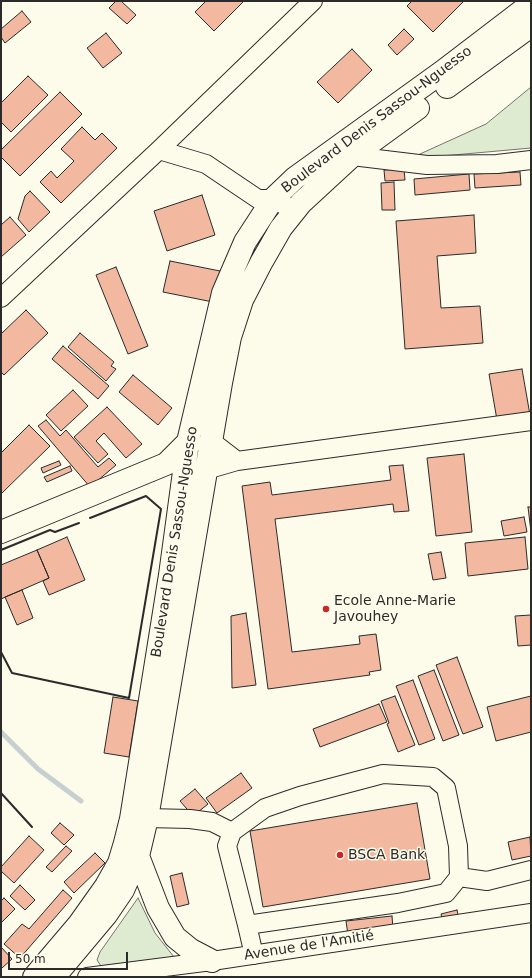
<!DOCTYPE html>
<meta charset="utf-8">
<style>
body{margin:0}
#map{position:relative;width:532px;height:978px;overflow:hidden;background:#fdfbea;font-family:"DejaVu Sans",sans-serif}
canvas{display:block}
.frame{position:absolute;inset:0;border:2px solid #2b2b2b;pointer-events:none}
.scale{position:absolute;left:8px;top:952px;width:120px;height:18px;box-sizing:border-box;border:2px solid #2b2b2b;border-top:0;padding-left:5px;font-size:12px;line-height:14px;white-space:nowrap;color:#2b2b2b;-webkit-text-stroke:3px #fdfbea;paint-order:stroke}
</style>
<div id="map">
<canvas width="532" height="978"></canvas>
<div class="frame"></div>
<div class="scale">50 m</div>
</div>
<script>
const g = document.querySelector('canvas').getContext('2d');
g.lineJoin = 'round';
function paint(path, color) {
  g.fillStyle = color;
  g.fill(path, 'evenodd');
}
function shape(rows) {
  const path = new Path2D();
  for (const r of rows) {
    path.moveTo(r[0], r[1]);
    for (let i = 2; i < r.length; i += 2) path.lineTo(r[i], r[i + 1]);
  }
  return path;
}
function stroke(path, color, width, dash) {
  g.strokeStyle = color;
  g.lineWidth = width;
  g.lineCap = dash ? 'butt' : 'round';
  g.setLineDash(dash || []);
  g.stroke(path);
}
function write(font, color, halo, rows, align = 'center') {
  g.font = font + ' "DejaVu Sans",sans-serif';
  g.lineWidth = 3;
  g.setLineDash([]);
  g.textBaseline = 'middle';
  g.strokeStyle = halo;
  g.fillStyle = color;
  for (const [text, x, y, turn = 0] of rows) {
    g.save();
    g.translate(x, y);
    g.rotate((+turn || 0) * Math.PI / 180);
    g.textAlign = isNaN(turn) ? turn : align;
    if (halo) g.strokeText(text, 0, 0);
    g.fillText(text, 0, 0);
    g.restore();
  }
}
const green = shape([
 [531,87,531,148,409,159,486,124,531,87],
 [138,898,155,933,174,957,101,966,97,960,100,952,138,898]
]);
const stream = shape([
 [1,732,38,769,81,801]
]);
const building = shape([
 [116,1,121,1,136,15,127,24,109,8,116,1],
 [206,1,244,1,214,31,195,12,206,1],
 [412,1,464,1,433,32,407,6,412,1],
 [22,11,31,22,5,43,1,37,1,29,22,11],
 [404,29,414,39,397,55,388,45,404,29],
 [106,33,122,53,103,68,87,48,106,33],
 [352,49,372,70,338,103,317,82,352,49],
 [28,76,48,95,11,132,1,122,1,103,28,76],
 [60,92,82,114,20,176,1,157,1,150,60,92],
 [82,127,95,140,102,133,117,148,61,203,40,182,51,171,57,178,74,161,61,149,82,127],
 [404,169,405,180,385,181,384,170,404,169],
 [520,172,521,185,475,188,474,174,520,172],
 [469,174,470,190,415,195,414,179,469,174],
 [394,182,395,210,382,210,381,183,394,182],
 [30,191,50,212,29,232,18,219,25,196,30,191],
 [202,195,215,235,167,251,154,211,202,195],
 [474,215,476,253,437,256,441,308,480,306,483,343,405,349,396,221,474,215],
 [10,217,26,235,1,257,1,225,10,217],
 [170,261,220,271,213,302,163,292,170,261],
 [116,267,148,346,128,354,96,275,116,267],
 [26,310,48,333,4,375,1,372,1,334,26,310],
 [80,333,114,362,111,366,116,369,106,381,68,347,80,333],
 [63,346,109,386,98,399,52,359,63,346],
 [522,369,530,415,497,420,489,374,522,369],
 [133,375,172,408,158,425,119,392,133,375],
 [73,390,88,406,61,431,46,415,73,390],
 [107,407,142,444,126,458,104,433,96,441,108,454,98,463,74,437,107,407],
 [46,420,60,436,66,430,98,467,109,458,116,465,90,487,38,426,46,420],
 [29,425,50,446,1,494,1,453,29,425],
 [464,454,472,532,436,536,427,458,464,454],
 [59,461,61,465,43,473,41,468,59,461],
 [403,465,409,511,394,512,393,504,275,519,292,652,360,644,359,636,376,634,381,670,369,672,370,675,268,689,242,486,270,482,272,495,391,480,389,466,403,465],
 [70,466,72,471,47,482,44,477,70,466],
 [528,507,531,507,531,532,528,507],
 [524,517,527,532,504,536,501,521,524,517],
 [67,537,85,580,49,595,43,581,49,578,37,550,67,537],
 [525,537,528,569,468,576,465,543,525,537],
 [37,550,49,578,1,599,1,565,37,550],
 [441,552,446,578,433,580,428,554,441,552],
 [22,590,33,618,17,625,5,597,22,590],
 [246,613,256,685,232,688,231,616,246,613],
 [531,615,531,645,518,646,515,616,531,615],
 [457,657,483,727,463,734,436,665,457,657],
 [434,670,459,735,443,741,418,676,434,670],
 [413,680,435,739,419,745,396,686,413,680],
 [395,696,415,745,398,752,387,724,389,723,381,701,395,696],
 [531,696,531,732,496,741,487,707,531,696],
 [113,697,138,701,129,757,104,753,113,697],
 [379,704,387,722,320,747,313,729,379,704],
 [241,773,252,788,217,813,206,798,241,773],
 [195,789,208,804,193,816,180,801,195,789],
 [417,803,430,879,263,907,250,831,417,803],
 [60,823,74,835,64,845,51,833,60,823],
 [29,836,44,850,14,883,1,871,1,867,29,836],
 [530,837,531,856,512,860,508,842,530,837],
 [66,846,72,851,52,872,46,867,66,846],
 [95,853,105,863,74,893,64,882,95,853],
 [182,873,189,904,177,907,170,876,182,873],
 [20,885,35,900,25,910,10,896,20,885],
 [63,890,72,898,20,958,4,944,22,924,29,929,63,890],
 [4,898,15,909,1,923,1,901,4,898],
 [457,910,459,919,443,923,441,914,457,910],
 [392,916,393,929,348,935,346,921,392,916],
 [1,947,12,959,2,968,1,967,1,947]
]);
const minor = shape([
 [159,150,206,164,258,199,273,199,295,211],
 [352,156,427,165,497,164,531,160],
 [1,298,159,150,313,1],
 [211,441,237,461],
 [206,470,237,461,531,421],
 [147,818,190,819,212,822,232,832],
 [459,877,487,881,531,870],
 [247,925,398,903,446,893,459,877,458,846,446,788,433,777,383,774,300,796,265,808,232,832,227,846,247,925,254,955],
 [87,977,212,961,531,913]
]);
const major = shape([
 [447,87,531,26],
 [1,532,166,464,188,442,191,442],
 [138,856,158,908,175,937,191,950,212,961],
 [34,977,79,924,106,886,119,863,125,843,131,819,170,575,188,442,223,293,245,242,273,199,295,178,442,72,531,4],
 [54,977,106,915,123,890,138,856,147,818,221,383,230,337,242,300,261,263,281,228,301,203,352,156,418,108]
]);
const wall = shape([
 [1,550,50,530,55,532,79,523],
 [1,652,12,673,129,698,161,509,146,496,90,518],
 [1,793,32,827]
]);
const markers = [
 [326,609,4,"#c62828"],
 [340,855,4,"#c62828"]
];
const streetNames = [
 ["Boulevard Denis Sassou-Nguesso",377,120,-37],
 ["Boulevard Denis Sassou-Nguesso",175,542,-81],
 ["Avenue de l'Amitié",309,946,-9]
];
const poiNames = [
 ["Ecole Anne-Marie",334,601],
 ["Javouhey",334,617],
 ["BSCA Bank",348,855]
];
paint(green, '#deebd1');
stroke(green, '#74746e', 1);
stroke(stream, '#c7d0d0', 5);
paint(building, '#f2b8a0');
stroke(building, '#2b2b2b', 1);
stroke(minor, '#2b2b2b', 20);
stroke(major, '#2b2b2b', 24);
stroke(minor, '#fdfbea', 18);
stroke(major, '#fdfbea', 22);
stroke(wall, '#2b2b2b', 2);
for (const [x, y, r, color] of markers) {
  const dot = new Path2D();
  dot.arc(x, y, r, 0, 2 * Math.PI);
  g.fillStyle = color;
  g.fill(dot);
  stroke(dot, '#fdfbea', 1.5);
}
write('14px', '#2b2b2b', '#fdfbea', streetNames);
write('14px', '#2b2b2b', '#fdfbea', poiNames, 'left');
</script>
